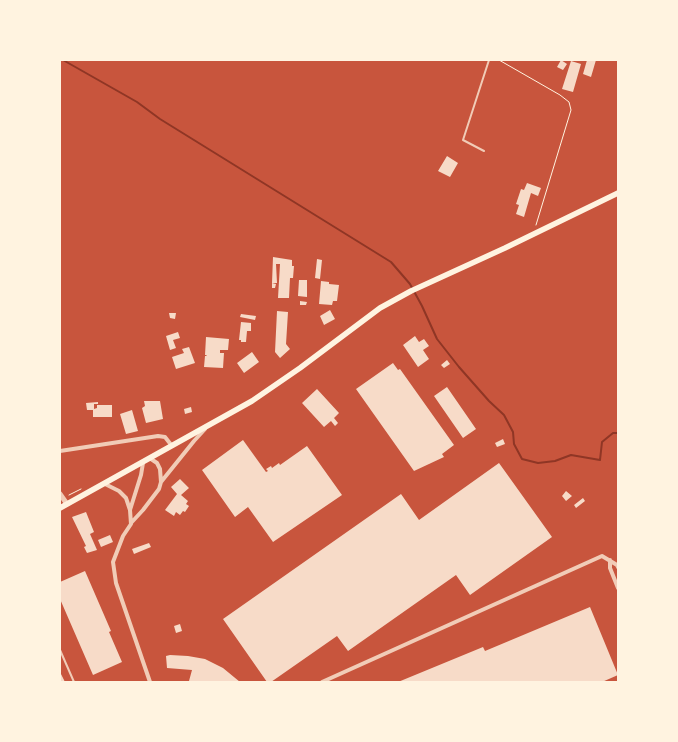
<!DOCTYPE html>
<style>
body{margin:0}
#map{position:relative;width:678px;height:742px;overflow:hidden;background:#c8553d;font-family:"Archivo Narrow",sans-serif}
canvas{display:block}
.frame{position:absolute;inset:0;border:61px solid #fff3e0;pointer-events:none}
</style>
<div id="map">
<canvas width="678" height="742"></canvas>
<div class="frame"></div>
</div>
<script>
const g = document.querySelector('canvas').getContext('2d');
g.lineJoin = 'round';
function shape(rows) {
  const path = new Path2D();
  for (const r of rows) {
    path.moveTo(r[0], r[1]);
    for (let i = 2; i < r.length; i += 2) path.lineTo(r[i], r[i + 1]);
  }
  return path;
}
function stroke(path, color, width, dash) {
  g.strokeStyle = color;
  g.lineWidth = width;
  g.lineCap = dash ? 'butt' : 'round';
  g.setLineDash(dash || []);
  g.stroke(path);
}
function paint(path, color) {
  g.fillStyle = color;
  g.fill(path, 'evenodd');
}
const stream = shape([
 [63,60,137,102,160,119,391,262,410,284,422,306,437,339,459,367,489,401,504,415,513,432,514,444,522,459,538,463,555,461,571,455,600,460,602,442,613,433,618,433]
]);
const building = shape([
 [561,60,567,64,563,70,557,67],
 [587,60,596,60,591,77,583,74],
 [571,61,581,64,573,92,562,89],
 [447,156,458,163,450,177,438,171],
 [527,183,541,188,538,196,531,193,524,217,516,214,519,205,516,204,521,189,524,190],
 [273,257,292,260,292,266,294,266,293,278,290,278,289,298,278,298,280,264,276,264,277,283,272,283],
 [317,259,322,260,320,279,315,278],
 [299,280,307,280,307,297,298,296],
 [321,281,329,282,329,284,339,285,337,301,333,301,332,305,319,304],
 [272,283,276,284,275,288,272,288],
 [300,301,307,302,306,305,300,305],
 [330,310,335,319,324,325,320,316],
 [277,311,288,312,286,344,290,349,280,358,275,352],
 [169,313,176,313,175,319,170,318],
 [241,314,256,316,255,320,240,317],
 [241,322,251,323,251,331,247,331,246,342,241,342,241,340,239,340],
 [178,332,180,338,173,340,176,348,170,350,166,336],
 [415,336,419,342,424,339,429,346,423,350,429,359,418,367,403,345],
 [206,337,229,339,228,350,220,350,220,353,224,353,223,368,204,367,205,356,206,356,207,355,205,355],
 [189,347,195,363,176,369,172,357,184,353,182,349],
 [252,352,259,362,244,373,237,363],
 [447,360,450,364,444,368,441,365],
 [393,363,398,370,400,369,454,445,442,454,444,457,414,471,356,389],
 [447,387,476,429,463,438,434,396],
 [317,389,339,413,334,418,338,423,335,426,331,421,324,427,302,403],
 [144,401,160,401,163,419,146,423,142,408,145,406],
 [98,402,98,404,94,404,94,409,97,408,97,405,112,405,112,417,93,417,93,410,87,410,86,403],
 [191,407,192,412,185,414,184,409],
 [132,410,138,431,126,434,120,414],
 [503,439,505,444,497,447,495,443],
 [243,440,266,472,268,471,266,469,271,466,272,468,279,463,280,465,307,446,342,495,273,542,248,507,235,517,202,470],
 [499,463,552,537,470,595,456,575,348,651,337,636,271,682,267,682,223,619,401,494,419,520],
 [180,479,189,488,181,495,188,501,186,504,189,506,185,512,183,511,180,515,176,512,174,516,165,510,177,494,171,487],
 [566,491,572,496,566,501,562,496],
 [583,498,585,501,576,508,574,505],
 [86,512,94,532,90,534,97,550,87,553,84,547,86,546,72,517],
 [110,535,113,542,101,547,98,540],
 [149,543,151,547,134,554,132,549],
 [85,571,111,631,109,632,122,662,93,675,60,599,60,582],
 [590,607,618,675,602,682,398,682,483,647,485,651],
 [180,624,182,631,176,633,174,626],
 [170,655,188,656,205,659,223,668,240,682,189,681,192,670,167,668,166,656],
 [60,672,65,682,60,682]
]);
const path = shape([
 [499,60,560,95,569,102,571,110,536,225],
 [69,495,81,489]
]);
const service = shape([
 [484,151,463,140,489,60],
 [60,650,74,682]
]);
const minor = shape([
 [60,451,158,436,165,437,172,446],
 [143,463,141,475,130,510,131,524,123,536,113,562,116,583,150,682],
 [161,482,194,441,205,429],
 [105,484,119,491,126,498,130,510],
 [131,523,143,510,159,489,161,482,160,469,157,463,151,459],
 [610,560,610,568,618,588],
 [322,682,602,556,617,565,618,567]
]);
const tertiary = shape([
 [60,494,67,504]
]);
const secondary = shape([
 [60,508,252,401,300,368,380,308,411,291,505,248,618,193]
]);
stroke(stream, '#8f3625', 2);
paint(building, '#f7dbc8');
stroke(path, '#fff3e0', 1);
stroke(service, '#f1ccb7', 2);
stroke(minor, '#f1ccb7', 4);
stroke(tertiary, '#f1ccb7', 5);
stroke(secondary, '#fff3e0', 5.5);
</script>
